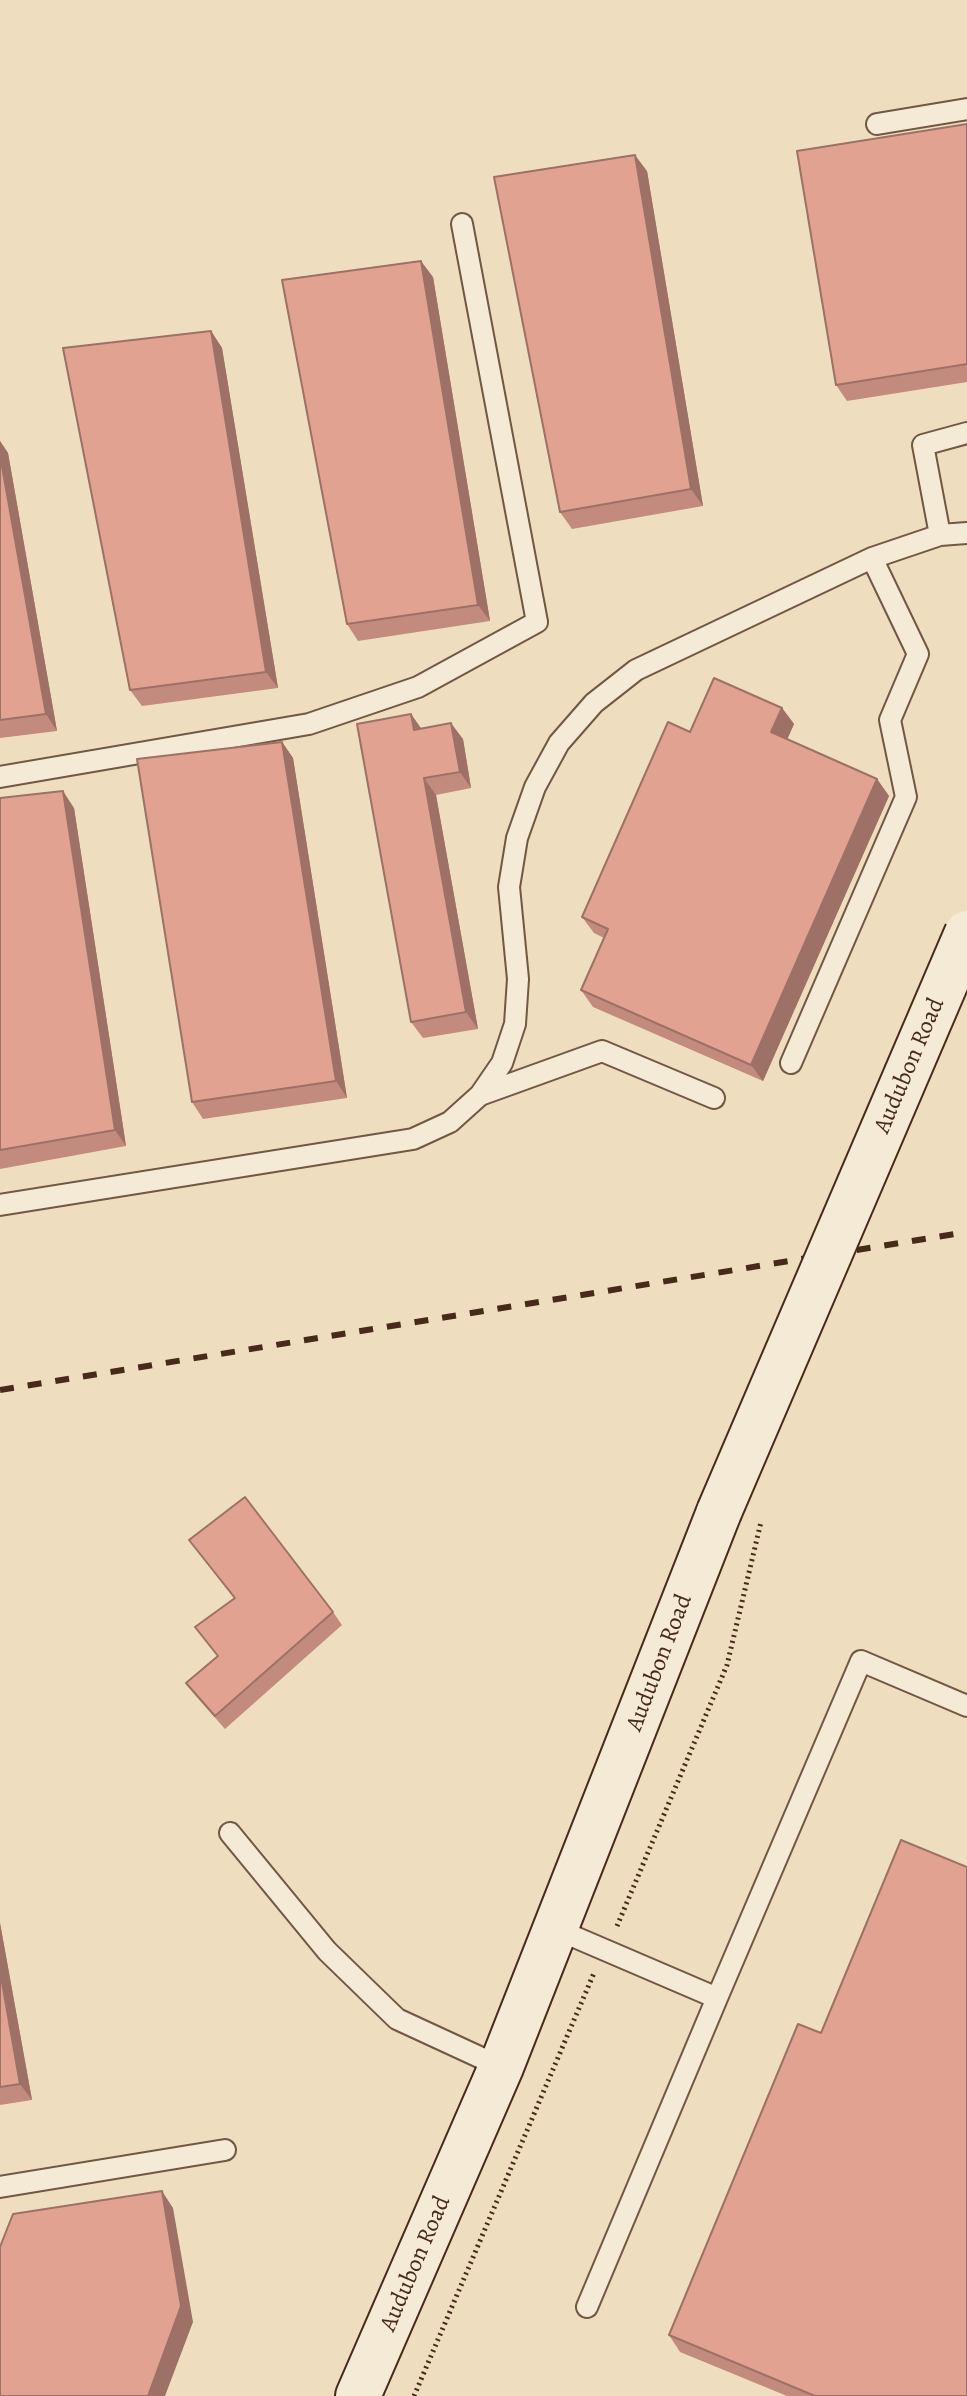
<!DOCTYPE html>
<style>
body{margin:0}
canvas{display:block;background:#eedebf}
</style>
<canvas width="967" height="2396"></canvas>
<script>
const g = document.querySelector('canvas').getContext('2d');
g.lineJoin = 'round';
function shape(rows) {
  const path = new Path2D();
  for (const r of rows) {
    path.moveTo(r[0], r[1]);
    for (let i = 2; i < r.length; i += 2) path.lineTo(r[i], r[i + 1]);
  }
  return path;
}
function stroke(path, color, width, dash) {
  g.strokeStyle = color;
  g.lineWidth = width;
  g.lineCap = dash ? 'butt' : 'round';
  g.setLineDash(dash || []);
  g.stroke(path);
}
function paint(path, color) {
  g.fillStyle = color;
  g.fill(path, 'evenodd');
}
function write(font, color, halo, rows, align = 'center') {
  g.font = font + ' Alegreya,serif';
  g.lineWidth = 8;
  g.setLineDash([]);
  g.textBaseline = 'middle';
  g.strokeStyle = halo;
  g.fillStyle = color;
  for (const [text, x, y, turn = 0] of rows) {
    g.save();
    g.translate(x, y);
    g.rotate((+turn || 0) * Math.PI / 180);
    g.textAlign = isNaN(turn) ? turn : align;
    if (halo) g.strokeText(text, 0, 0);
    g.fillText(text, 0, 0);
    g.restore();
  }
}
const path = shape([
 [617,1926,727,1665,761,1522],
 [414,2396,594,1973]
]);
const lane = shape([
 [877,124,967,109],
 [940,535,923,445,967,433],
 [0,777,309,724,418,687,537,622,462,224],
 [791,1063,906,797,890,720,918,654,872,558],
 [480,1095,602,1051,714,1098],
 [0,1205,413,1139,450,1122,480,1095,502,1063,515,1024,518,979,509,887,517,838,535,787,559,743,594,703,636,670,872,558,940,535,967,533],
 [230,1833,327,1951,397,2019,501,2067],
 [556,1929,717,1998,861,1661,967,1706],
 [0,2187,225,2150],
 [587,2307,717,1998]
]);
const secondary = shape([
 [358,2396,501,2067,719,1512]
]);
const rail = shape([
 [0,1390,967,1232]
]);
const secondaryBridge = shape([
 [719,1512,967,933]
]);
const wall = shape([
 [967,124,967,382,847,401,836,385],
 [647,171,703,506,572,529,560,512],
 [433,277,490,621,358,641,347,624],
 [211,331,222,348,278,688,142,706,130,690],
 [0,441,8,453,57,731,0,738],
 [782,708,794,724,787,739,877,779,889,796,763,1081,593,1007,581,990,604,938,594,933,582,917,690,732],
 [411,714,421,728,463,739,471,788,436,795,478,1029,423,1038,411,1022],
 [282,742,293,758,347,1098,203,1119,192,1102],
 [0,798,74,808,126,1146,0,1169],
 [189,1540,333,1612,342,1625,225,1729,196,1696,186,1683,218,1657,195,1627,234,1598],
 [0,1923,32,2100,0,2105],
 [821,2033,967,2396,787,2396,680,2352,669,2335]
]);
const shadedWall = shape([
 [635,155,647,171,703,506,691,489],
 [421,261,433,277,490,621,478,605],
 [211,331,222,348,278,688,266,672],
 [0,441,8,453,57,731,46,714,0,455],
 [782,708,794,724,783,749,771,732],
 [411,714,422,730,414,730],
 [451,723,463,739,471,788,460,772],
 [282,742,293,758,347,1098,336,1081],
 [424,778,436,795,478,1029,466,1012],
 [877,779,889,796,763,1081,751,1065],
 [63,791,74,808,126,1146,115,1130],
 [0,1923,32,2100,20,2084,0,1971],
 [162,2191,173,2208,193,2322,165,2396,148,2396]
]);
const building = shape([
 [967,124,967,364,836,385,797,151,967,124],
 [635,155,691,489,560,512,494,177,635,155],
 [421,261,478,605,347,624,282,280,421,261],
 [211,331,266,672,130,690,63,348,211,331],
 [0,455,46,714,0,720,0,455],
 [714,678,782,708,771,732,877,779,751,1065,581,990,608,929,582,917,668,722,690,732,714,678],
 [411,714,414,730,451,723,460,772,424,778,466,1012,411,1022,357,724,411,714],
 [282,742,336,1081,192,1102,137,759,282,742],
 [63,791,115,1130,0,1150,0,798,63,791],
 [245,1497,333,1612,215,1716,186,1683,218,1656,195,1627,235,1598,189,1540,245,1497],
 [901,1840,967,1867,967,2396,815,2396,669,2335,798,2024,821,2033,901,1840],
 [0,1971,20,2084,0,2087,0,1971],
 [162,2191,181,2306,148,2396,0,2396,0,2247,13,2214,162,2191]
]);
const streetNames = [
 ["Audubon Road",910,1066,-67],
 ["Audubon Road",660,1663,-69],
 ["Audubon Road",416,2264,-67]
];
stroke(lane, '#725743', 24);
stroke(secondary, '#482a1a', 48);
stroke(path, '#482a1a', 5, [2, 4]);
stroke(lane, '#f4ead5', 20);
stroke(secondary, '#f4ead5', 44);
stroke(rail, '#482a1a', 6, [14, 14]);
stroke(secondaryBridge, '#482a1a', 48, []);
stroke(secondaryBridge, '#f4ead5', 44);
paint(wall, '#c28b7e');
paint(shadedWall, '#9e7166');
paint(building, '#e1a292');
stroke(building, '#9e7166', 2);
write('24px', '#482a1a', '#f4ead5', streetNames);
</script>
